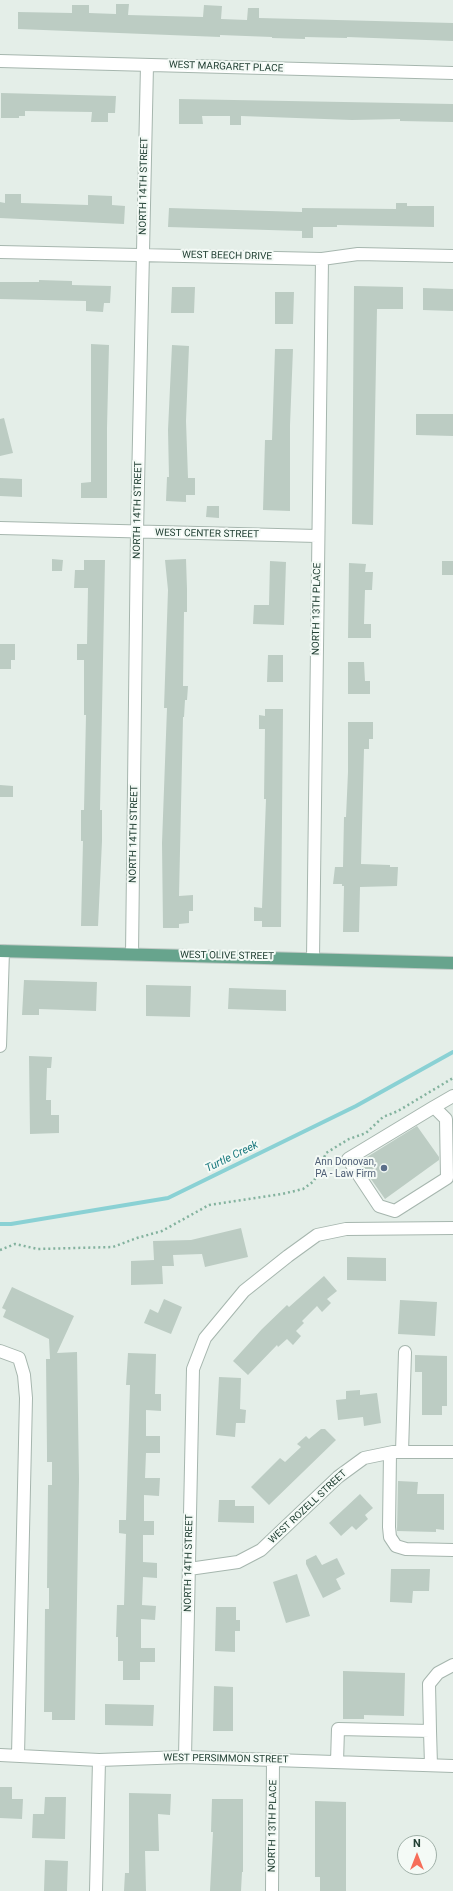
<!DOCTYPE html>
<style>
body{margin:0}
#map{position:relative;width:453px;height:1891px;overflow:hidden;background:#e4eee8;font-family:Roboto,sans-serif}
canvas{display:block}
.north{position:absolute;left:397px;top:1835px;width:40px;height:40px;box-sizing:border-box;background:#f4faf6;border:1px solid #a0b0a8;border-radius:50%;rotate:0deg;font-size:11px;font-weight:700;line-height:16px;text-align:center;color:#224034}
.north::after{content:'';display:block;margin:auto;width:14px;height:18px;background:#f66e5a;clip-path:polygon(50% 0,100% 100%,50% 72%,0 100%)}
</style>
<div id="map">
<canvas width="453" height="1891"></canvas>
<div class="north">N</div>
</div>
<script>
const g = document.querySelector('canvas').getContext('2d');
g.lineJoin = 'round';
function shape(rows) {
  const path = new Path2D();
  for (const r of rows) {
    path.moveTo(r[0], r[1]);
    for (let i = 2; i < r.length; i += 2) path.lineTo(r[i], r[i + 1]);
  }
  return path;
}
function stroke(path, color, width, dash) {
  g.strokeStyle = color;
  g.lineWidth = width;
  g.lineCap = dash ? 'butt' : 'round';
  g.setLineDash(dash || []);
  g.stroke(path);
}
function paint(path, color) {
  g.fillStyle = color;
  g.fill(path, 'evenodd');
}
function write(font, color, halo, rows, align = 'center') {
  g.font = font + ' Roboto,sans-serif';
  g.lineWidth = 4;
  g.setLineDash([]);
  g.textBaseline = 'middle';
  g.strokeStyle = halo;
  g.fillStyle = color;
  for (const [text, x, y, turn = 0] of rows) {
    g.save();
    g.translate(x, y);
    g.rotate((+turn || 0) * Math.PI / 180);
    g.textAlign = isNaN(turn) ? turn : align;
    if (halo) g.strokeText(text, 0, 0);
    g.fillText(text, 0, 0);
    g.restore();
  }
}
const stream = shape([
 [0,1224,11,1224,168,1198,356,1106,453,1052]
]);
const building = shape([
 [116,4,129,4,128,15,203,17,204,5,222,6,221,19,247,20,248,8,259,8,259,18,453,23,453,41,347,37,347,38,305,37,305,39,272,38,272,37,220,35,220,37,18,29,18,12,72,13,72,5,89,5,89,13,116,14],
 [1,93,116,96,115,113,108,113,108,122,91,122,92,112,25,111,25,116,19,116,19,118,1,118],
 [179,99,453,104,453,122,400,121,400,119,352,120,241,116,241,125,230,125,230,116,202,116,203,124,179,124],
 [5,194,21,194,21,203,88,205,88,195,112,196,112,205,125,206,124,224,0,218,0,202,5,203],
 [396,203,407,203,407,206,434,206,434,227,337,225,337,227,313,227,313,238,302,238,302,231,168,227,169,208,302,212,302,208,396,209],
 [39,280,72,281,72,285,111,286,110,303,104,303,103,312,86,311,86,301,0,299,0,282,39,282],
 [354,286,403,287,403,309,377,309,373,525,352,524],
 [172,287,195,287,194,313,171,313],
 [423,288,453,289,453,311,423,310],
 [275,292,294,292,293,324,275,324],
 [91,344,109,345,107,428,107,498,81,498,81,483,91,482],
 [172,345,189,346,186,421,188,478,195,478,195,495,186,495,186,502,166,501,167,477,169,477,168,430],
 [275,349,293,349,290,425,290,511,263,510,265,440,272,440],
 [416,414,453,414,453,436,416,435],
 [4,418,13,453,0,456,0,419],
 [0,478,22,479,22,497,0,496],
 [207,506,219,506,219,518,206,517],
 [52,559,63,560,62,571,52,571],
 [186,559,187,589,187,612,184,612,183,686,188,686,187,700,185,700,184,717,183,717,179,896,193,895,193,911,189,911,189,923,179,924,179,928,163,928,162,843,167,708,164,708,168,590,165,560],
 [84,560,105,560,100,810,102,810,102,841,98,926,81,926,83,841,81,841,81,810,84,810,86,715,84,715,84,660,77,660,77,644,87,644,88,588,74,588,75,570,84,570],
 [270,561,286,562,284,625,253,624,254,605,269,605],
 [442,561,453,561,453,575,442,575],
 [349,563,366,564,365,572,373,572,372,590,365,590,364,624,371,624,371,638,348,638],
 [0,644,15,644,15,660,11,660,11,669,0,669],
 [268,655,283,655,283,682,267,682],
 [348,662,364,662,365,681,370,681,370,694,348,694],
 [265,709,283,709,281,927,262,927,262,921,254,921,254,907,262,908,266,799,264,799,265,729,259,729,259,715,265,716],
 [348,722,373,722,373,739,369,739,369,749,364,749,361,864,390,865,390,867,398,867,397,886,360,887,359,932,343,932,344,886,342,886,342,884,333,884,335,867,343,867,344,817,346,817,348,772],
 [0,785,13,786,13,797,0,797],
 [24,980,97,982,96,1011,39,1009,39,1015,22,1015],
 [146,985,191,986,190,1017,146,1016],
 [229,988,286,990,286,1011,228,1009],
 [29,1056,52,1057,51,1068,47,1068,46,1100,51,1100,51,1115,59,1115,59,1133,30,1134],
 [417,1126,439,1157,439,1160,385,1199,359,1162],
 [241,1228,248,1257,205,1267,202,1254,173,1255,174,1266,162,1266,163,1284,131,1285,131,1261,154,1260,153,1241,191,1240],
 [347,1257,386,1258,386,1281,347,1280],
 [324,1276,337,1291,327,1299,331,1303,322,1312,317,1306,302,1321,304,1323,296,1331,301,1336,293,1345,287,1339,278,1347,277,1345,248,1375,233,1361,262,1329,287,1305,289,1307],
 [12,1287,74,1316,57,1353,77,1352,79,1479,75,1720,52,1720,52,1712,44,1712,45,1609,49,1609,49,1588,47,1588,48,1485,52,1485,52,1462,47,1462,47,1451,46,1359,50,1359,49,1339,3,1317,6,1310,2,1308],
 [164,1299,182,1307,171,1334,144,1323,150,1309,158,1313],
 [400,1300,437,1302,435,1336,398,1334],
 [128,1353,156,1354,155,1394,161,1394,161,1411,146,1410,146,1436,160,1436,160,1453,146,1453,145,1478,160,1478,159,1496,144,1495,144,1521,154,1521,154,1535,143,1535,143,1562,157,1563,157,1578,143,1577,142,1605,156,1606,155,1620,141,1619,141,1648,155,1648,155,1662,140,1662,140,1680,123,1680,123,1661,118,1661,118,1637,116,1637,117,1605,124,1605,126,1534,119,1533,119,1520,126,1520,130,1385,126,1385],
 [415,1355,447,1356,447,1406,442,1406,442,1415,422,1415,422,1372,415,1372],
 [219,1377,241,1378,240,1409,246,1410,245,1423,236,1423,235,1437,216,1435],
 [360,1390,360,1395,377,1393,381,1423,364,1426,363,1417,338,1420,336,1400,346,1399,346,1391],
 [321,1429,325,1429,336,1440,269,1505,251,1487,280,1458,285,1462,301,1447,297,1444,306,1436,309,1439],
 [398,1481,418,1482,417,1494,444,1494,444,1530,436,1529,436,1532,397,1531],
 [360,1494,373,1508,365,1515,368,1519,356,1530,352,1526,341,1536,329,1523],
 [219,1500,235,1500,235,1506,254,1506,254,1523,218,1522],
 [316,1555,322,1565,337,1558,345,1574,336,1579,341,1589,323,1598,306,1564,306,1560],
 [391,1569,430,1569,429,1591,413,1591,412,1603,390,1602],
 [297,1574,310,1616,286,1623,273,1582],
 [216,1607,236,1607,236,1620,240,1620,240,1631,235,1631,235,1652,215,1651],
 [343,1671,405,1673,404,1716,364,1715,364,1719,343,1719],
 [214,1686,233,1687,233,1731,213,1731],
 [105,1704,154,1705,153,1726,105,1725],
 [0,1787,12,1787,12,1799,23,1799,22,1819,0,1818],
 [129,1793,171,1794,170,1815,158,1814,159,1851,145,1851,146,1891,124,1891,125,1873,129,1873],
 [45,1797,66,1797,65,1839,32,1838,33,1814,44,1814],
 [212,1799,243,1799,243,1872,242,1872,241,1891,210,1891,213,1832,211,1832],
 [315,1801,346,1802,346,1891,320,1891,320,1877,315,1877],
 [45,1860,68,1861,67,1891,44,1891]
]);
const path = shape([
 [0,1250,15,1244,38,1249,113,1247,137,1238,162,1231,209,1205,282,1194,303,1189,314,1181,326,1153,349,1139,366,1133,383,1117,398,1111,453,1078]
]);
const minor = shape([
 [0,61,453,73],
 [0,252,322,259,358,254,453,256],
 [0,528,317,536],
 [132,954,137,532,147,65],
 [313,958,322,259],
 [0,1046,3,951],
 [434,1107,446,1119,447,1178,395,1211,379,1206,348,1159,434,1107],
 [434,1107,453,1096],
 [0,1351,19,1358,24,1375,26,1398,18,1755],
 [402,1452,405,1352],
 [390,1453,389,1527,390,1537,396,1546,406,1549,453,1550],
 [189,1569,238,1562,261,1550,338,1477,364,1458,393,1452,453,1452],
 [430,1731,429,1684,438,1673,453,1665],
 [0,1755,99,1760,185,1757,453,1766],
 [185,1757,193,1369,205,1338,244,1291,288,1256,317,1235,346,1229,453,1228],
 [337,1762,338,1729,430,1731,431,1765],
 [96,1891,99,1760],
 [272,1891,273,1760]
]);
const major = shape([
 [0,951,453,963]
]);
const markers = [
 [384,1168,4,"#5c6f8a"]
];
const streetNames = [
 ["WEST MARGARET PLACE",226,67,2],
 ["NORTH 14TH STREET",144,186,-89],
 ["WEST BEECH DRIVE",227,256,1],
 ["NORTH 14TH STREET",138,510,-89],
 ["WEST CENTER STREET",207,534,1],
 ["NORTH 13TH PLACE",317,609,-89],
 ["NORTH 14TH STREET",134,834,-89],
 ["WEST OLIVE STREET",227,956,1],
 ["WEST ROZELL STREET",308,1507,-43],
 ["NORTH 14TH STREET",189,1563,-89],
 ["WEST PERSIMMON STREET",226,1759,1],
 ["NORTH 13TH PLACE",273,1826,-89]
];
const serviceNames = [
 ["Ann Donovan,",376,1162],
 ["PA - Law Firm",376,1174]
];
const waterNames = [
 ["Turtle Creek",232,1157,-26]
];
stroke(stream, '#8ad1d4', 4);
paint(building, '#bcccc3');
stroke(minor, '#a6b6ae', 14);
stroke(major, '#c1cac6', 14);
stroke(path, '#83b29e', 2.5, [2, 3]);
stroke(minor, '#fff', 12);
stroke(major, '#67a48d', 12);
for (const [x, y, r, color] of markers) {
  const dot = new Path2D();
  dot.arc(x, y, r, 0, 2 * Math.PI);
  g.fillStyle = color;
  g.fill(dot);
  stroke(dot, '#f4faf6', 1.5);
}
write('10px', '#224034', '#f4faf6', streetNames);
write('10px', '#4e5e75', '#f4faf6', serviceNames, 'right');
write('italic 11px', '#1a797e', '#f4faf6', waterNames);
</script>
